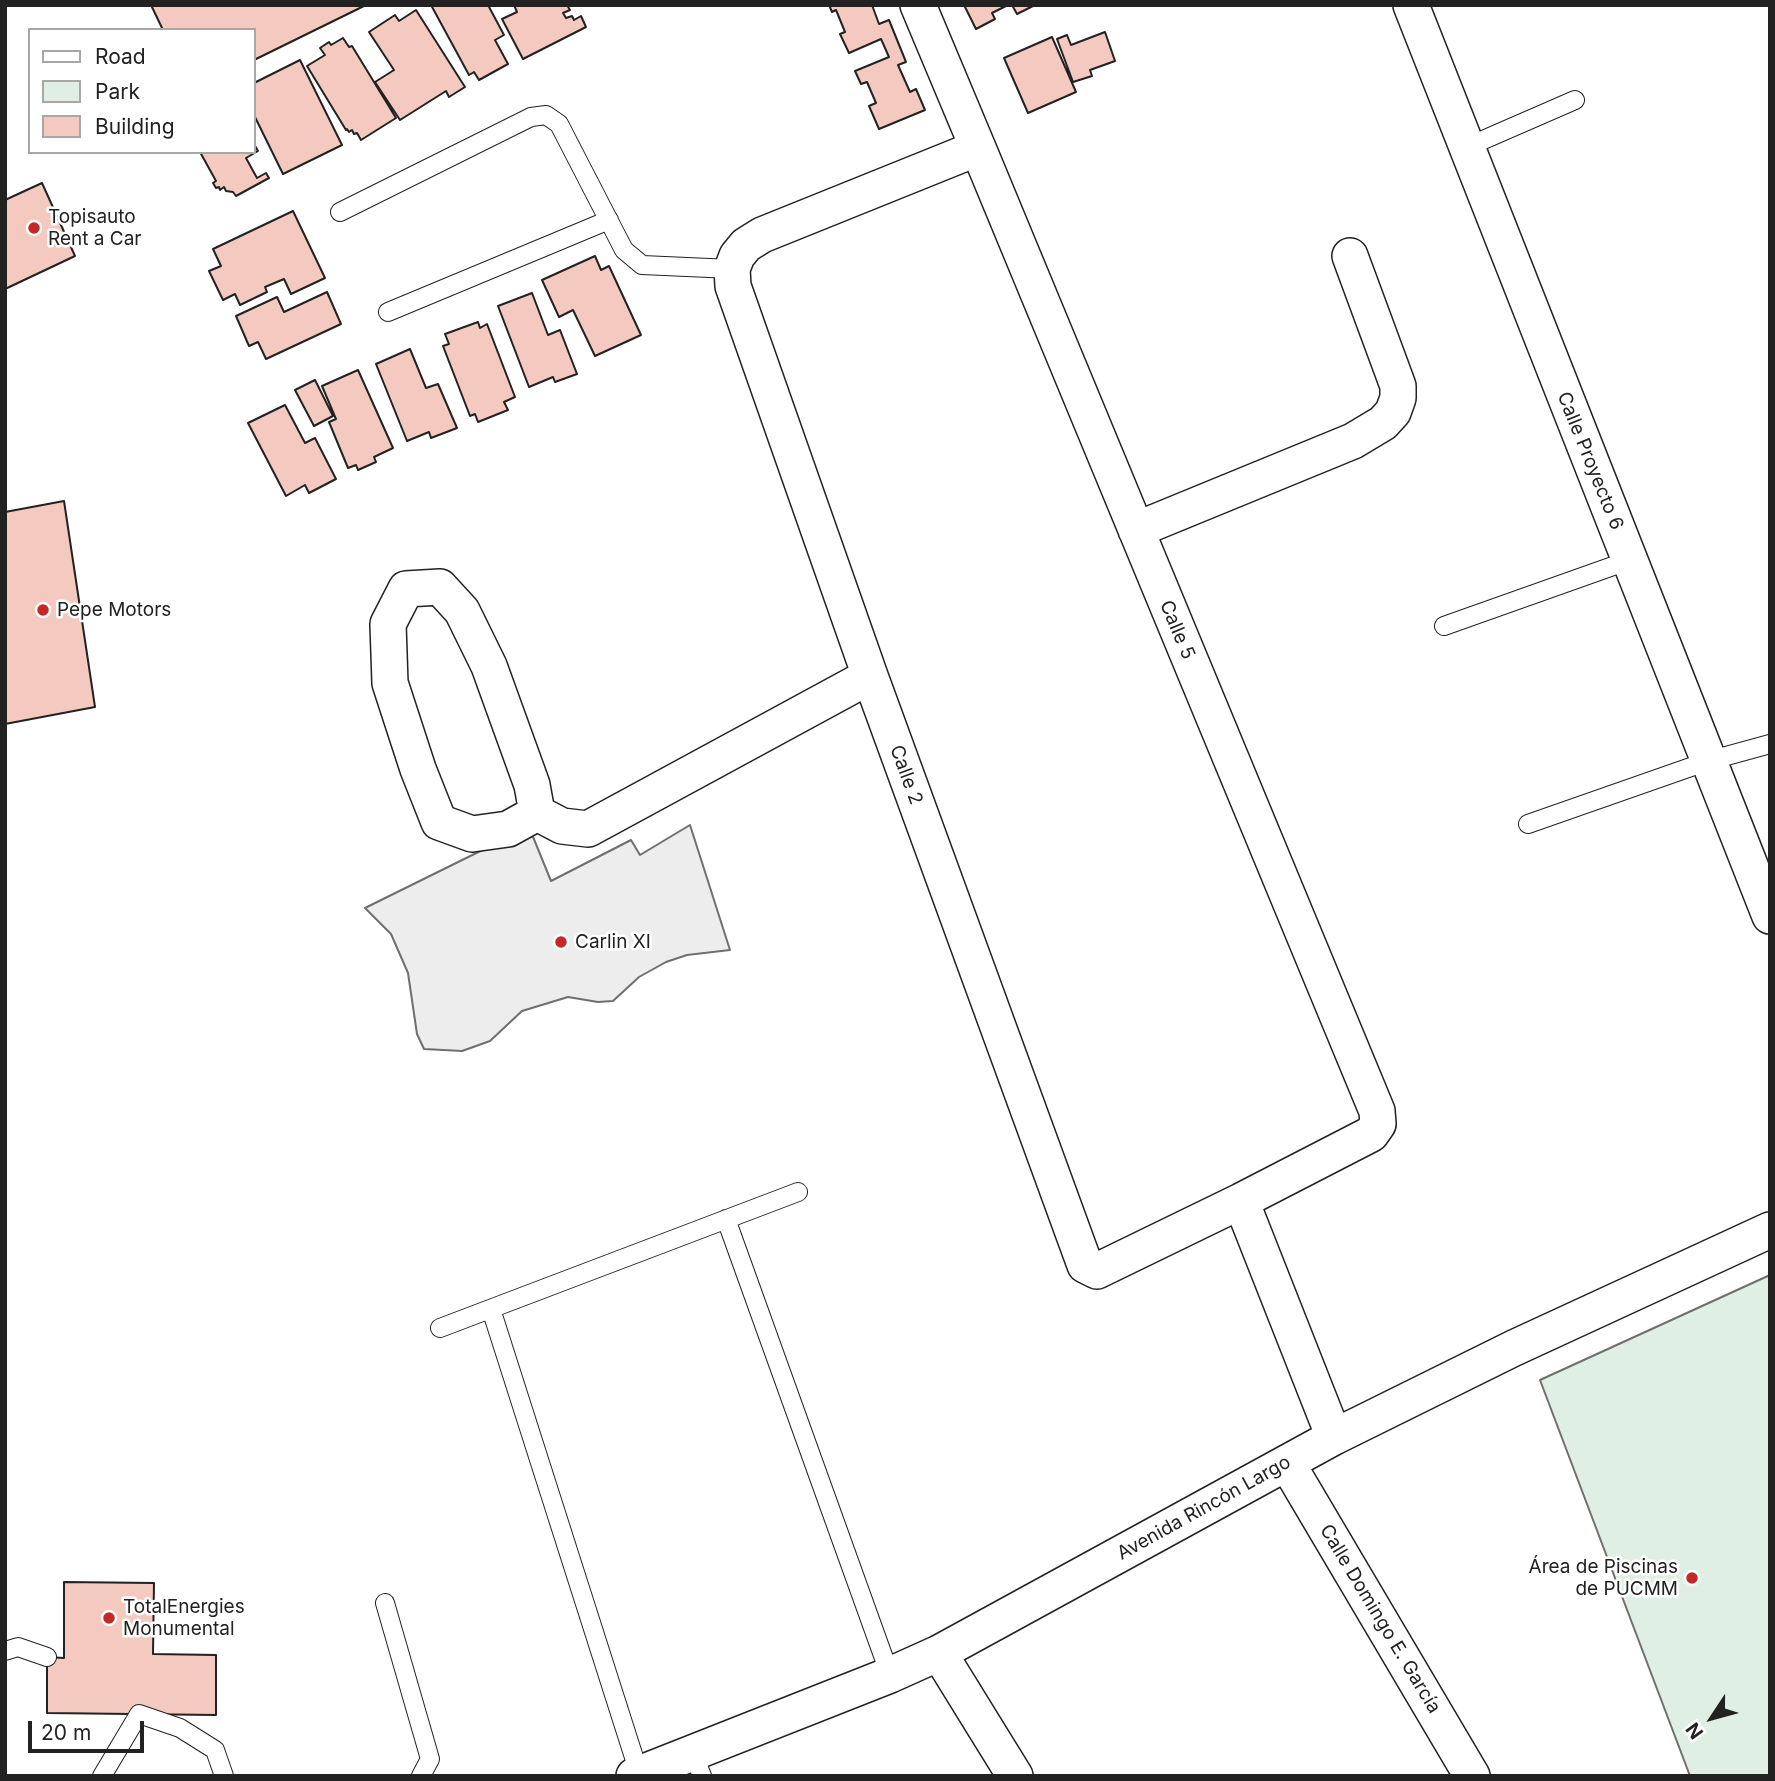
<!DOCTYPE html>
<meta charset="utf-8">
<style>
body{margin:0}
#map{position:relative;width:1775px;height:1781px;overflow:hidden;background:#fff;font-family:Inter,sans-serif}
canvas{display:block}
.frame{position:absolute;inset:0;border:7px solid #222;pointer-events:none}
.legend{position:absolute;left:28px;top:28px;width:228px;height:126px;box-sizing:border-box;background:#fff;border:2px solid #a7a7a7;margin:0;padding:9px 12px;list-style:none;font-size:21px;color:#222}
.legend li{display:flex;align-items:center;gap:14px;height:35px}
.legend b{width:35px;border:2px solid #a7a7a7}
.north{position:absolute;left:1677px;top:1683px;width:70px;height:70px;-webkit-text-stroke:5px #fff;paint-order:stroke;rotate:234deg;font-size:19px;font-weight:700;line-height:28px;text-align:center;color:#222}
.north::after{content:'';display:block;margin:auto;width:24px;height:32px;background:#222;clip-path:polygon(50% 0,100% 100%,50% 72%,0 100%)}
.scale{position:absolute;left:28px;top:1721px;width:116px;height:32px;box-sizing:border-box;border:4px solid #222;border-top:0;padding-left:9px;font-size:21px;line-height:24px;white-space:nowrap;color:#222;-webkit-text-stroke:5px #fff;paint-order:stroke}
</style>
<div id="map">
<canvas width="1775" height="1781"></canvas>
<div class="frame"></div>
<ul class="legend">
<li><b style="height:9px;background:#fff"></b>Road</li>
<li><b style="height:19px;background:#e0efe3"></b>Park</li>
<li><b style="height:19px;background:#f3c9c0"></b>Building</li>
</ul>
<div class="north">N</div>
<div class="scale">20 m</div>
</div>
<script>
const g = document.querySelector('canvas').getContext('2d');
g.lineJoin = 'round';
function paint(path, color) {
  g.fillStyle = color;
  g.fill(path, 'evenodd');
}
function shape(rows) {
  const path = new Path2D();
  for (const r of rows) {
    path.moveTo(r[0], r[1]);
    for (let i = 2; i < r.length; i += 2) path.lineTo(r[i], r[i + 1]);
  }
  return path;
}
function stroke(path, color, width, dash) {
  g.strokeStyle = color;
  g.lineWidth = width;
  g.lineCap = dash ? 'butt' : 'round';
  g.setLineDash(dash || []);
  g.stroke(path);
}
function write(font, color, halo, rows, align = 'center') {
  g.font = font + ' Inter,sans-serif';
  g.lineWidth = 5;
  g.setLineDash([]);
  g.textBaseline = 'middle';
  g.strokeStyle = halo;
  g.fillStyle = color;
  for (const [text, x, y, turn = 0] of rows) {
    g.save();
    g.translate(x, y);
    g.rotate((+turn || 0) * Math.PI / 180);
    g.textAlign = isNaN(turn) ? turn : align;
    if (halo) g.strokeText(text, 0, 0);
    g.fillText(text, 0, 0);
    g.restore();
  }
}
const green = shape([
 [1770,1275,1770,1776,1690,1776,1540,1380,1770,1275]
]);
const parking = shape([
 [690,825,730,950,687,955,666,962,639,977,613,1001,598,1002,568,997,522,1011,490,1041,462,1051,424,1049,417,1034,408,973,391,934,365,908,529,827,551,881,631,840,640,855,690,825]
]);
const building = shape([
 [151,5,366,5,254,60,254,30,163,30,151,5],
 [431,5,488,5,504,35,495,40,508,64,479,80,474,72,469,75,431,5],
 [514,5,567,5,570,10,563,13,566,18,572,16,574,20,581,16,586,27,523,59,502,19,517,12,514,5],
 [829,5,872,5,879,24,889,20,906,62,898,65,910,92,916,89,925,110,879,129,869,106,876,103,867,82,861,84,855,71,889,57,881,39,849,53,840,34,845,32,836,10,832,12,829,5],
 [964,5,1008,5,992,13,995,19,976,29,964,5],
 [1012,5,1035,5,1017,14,1012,5],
 [416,10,465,87,449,97,446,91,400,120,375,82,394,70,369,32,395,15,399,21,416,10],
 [1105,32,1115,61,1090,70,1092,76,1073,82,1057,39,1067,35,1071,45,1105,32],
 [1052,37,1076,92,1028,113,1004,58,1052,37],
 [343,38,349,47,352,46,396,118,361,140,357,133,354,134,352,130,349,132,347,129,346,130,307,66,325,55,320,48,329,42,331,45,343,38],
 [300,60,342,145,283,174,254,115,254,83,300,60],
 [254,144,258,151,246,158,257,178,266,173,269,178,236,196,233,192,226,191,224,187,220,190,219,187,216,188,213,183,216,181,200,152,254,152,254,144],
 [42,183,75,256,5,289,5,200,42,183],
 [293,211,325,278,291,294,284,279,265,287,267,292,240,305,235,294,223,300,209,271,221,266,213,249,293,211],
 [595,256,601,270,609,266,641,335,595,356,573,310,559,317,542,280,595,256],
 [327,292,341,324,266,359,258,342,249,346,236,316,277,297,284,312,327,292],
 [532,293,548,335,560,330,577,374,555,382,553,377,529,387,498,306,532,293],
 [478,322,480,328,487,324,515,397,504,402,508,410,478,422,475,414,470,416,443,346,449,344,445,334,478,322],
 [410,349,426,388,438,384,457,428,431,438,429,432,407,441,376,364,410,349],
 [358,370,393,448,374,457,376,462,358,470,356,465,348,468,329,422,336,419,322,386,358,370],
 [315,380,333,416,314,426,295,390,315,380],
 [285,405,305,443,315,438,336,479,309,493,305,485,286,496,248,423,285,405],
 [64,501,95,707,5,724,5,512,64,501],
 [64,1582,154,1583,153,1654,216,1655,216,1715,47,1713,47,1657,64,1658,64,1582]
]);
const service = shape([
 [1467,147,1575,100],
 [340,212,531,117,546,115,559,124,624,250,642,265,732,269],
 [388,312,609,220],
 [1444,626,1630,560],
 [1528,824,1708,761,1770,744],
 [726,1219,890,1675],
 [491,1309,639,1773],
 [440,1328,798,1192],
 [385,1603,430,1759,421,1776],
 [5,1651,18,1647,47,1657],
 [693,1753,702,1776],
 [102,1776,139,1714,180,1728,215,1750,224,1776]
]);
const minor = shape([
 [918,5,978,148,1377,1111,1378,1124,1371,1134,1241,1201,1097,1271,1085,1265,870,676,733,286,732,269,737,256,746,245,762,235,978,148],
 [1411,5,1770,916],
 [1136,530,1353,441,1383,423,1393,412,1398,398,1398,386,1350,256],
 [440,587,462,611,489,666,532,785,537,813,508,829,472,834,439,822,418,769,390,683,388,624,406,589,440,587],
 [537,813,562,826,588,829,870,676],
 [1241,1201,1334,1437],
 [1287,1463,1472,1776],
 [939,1653,1015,1776],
 [634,1776,890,1675,939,1653,1334,1437,1514,1348,1770,1230]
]);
const markers = [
 [34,228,7,"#c62828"],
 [43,610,7,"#c62828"],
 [561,942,7,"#c62828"],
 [1692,1578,7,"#c62828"],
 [109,1618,7,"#c62828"]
];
const poiNames = [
 ["Topisauto",48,217],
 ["Rent a Car",48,239],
 ["Pepe Motors",57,610],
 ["Carlin XI",575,942],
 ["Área de Piscinas",1678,1567,"right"],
 ["de PUCMM",1678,1589,"right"],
 ["TotalEnergies",123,1607],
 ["Monumental",123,1629]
];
const streetNames = [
 ["Calle Proyecto 6",1590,461,68],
 ["Calle 5",1177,630,67],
 ["Calle 2",906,775,70],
 ["Avenida Rincón Largo",1204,1508,-29],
 ["Calle Domingo E. García",1380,1619,59]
];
paint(green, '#e0efe3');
stroke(green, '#6f6f6f', 2);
paint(parking, '#ededed');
stroke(parking, '#6f6f6f', 2);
paint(building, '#f3c9c0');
stroke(building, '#222', 2);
stroke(service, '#222', 20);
stroke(minor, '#222', 38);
stroke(service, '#fff', 18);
stroke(minor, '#fff', 35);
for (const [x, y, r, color] of markers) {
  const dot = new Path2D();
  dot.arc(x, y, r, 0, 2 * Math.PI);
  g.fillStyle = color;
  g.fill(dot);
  stroke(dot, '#fff', 2.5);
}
write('19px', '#222', '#fff', poiNames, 'left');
write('19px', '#222', '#fff', streetNames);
</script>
